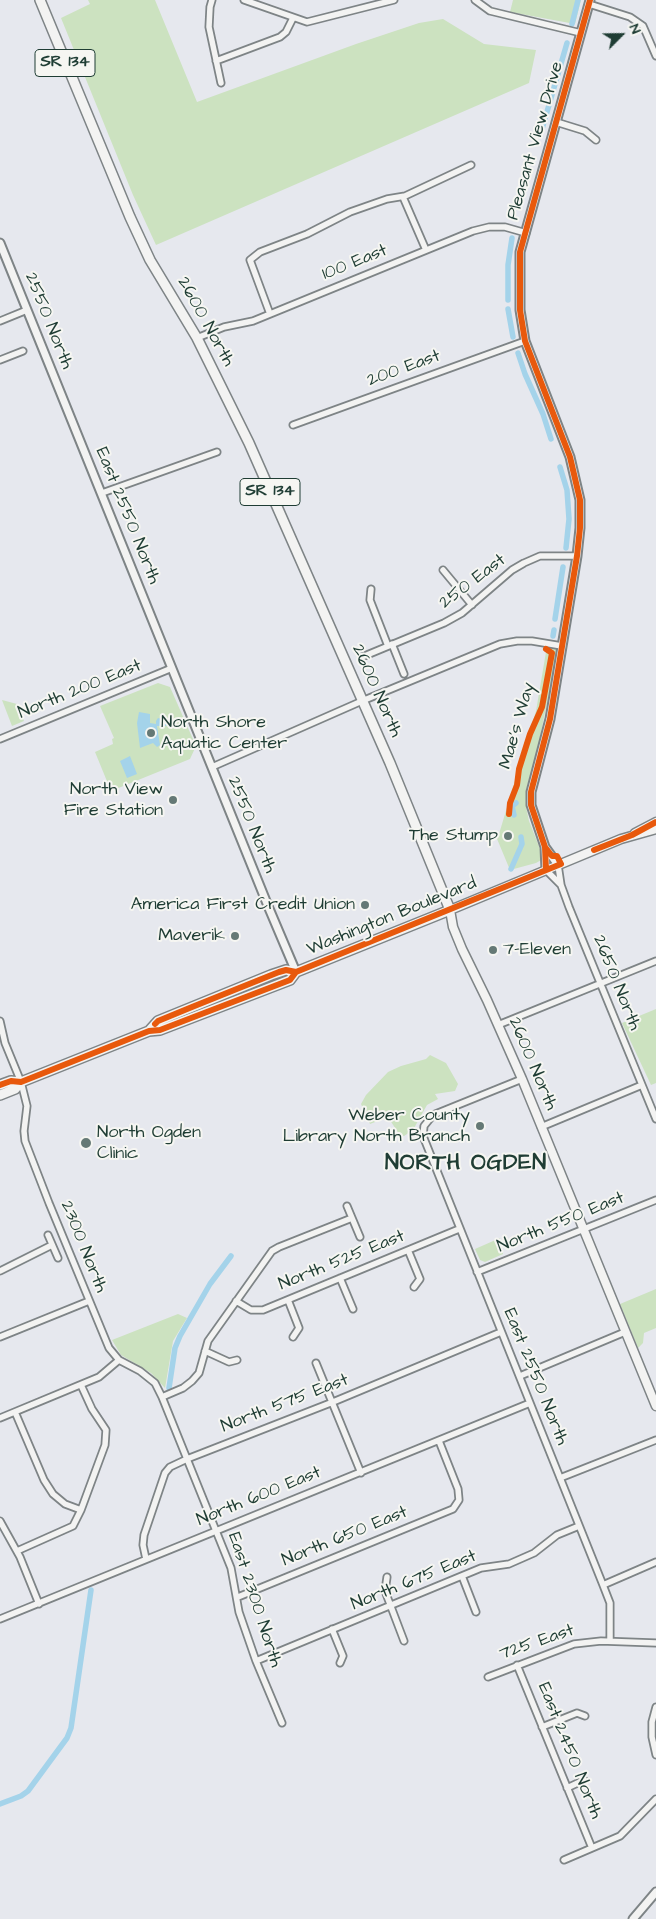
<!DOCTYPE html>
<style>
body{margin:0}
#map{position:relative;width:656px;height:1919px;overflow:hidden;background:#e6e8ee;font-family:"Architects Daughter",sans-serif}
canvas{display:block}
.north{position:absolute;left:596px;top:10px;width:50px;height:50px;-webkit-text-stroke:4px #f6f6f2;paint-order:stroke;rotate:67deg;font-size:14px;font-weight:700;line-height:20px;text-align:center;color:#1f3d34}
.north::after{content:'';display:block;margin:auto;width:18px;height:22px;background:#1f3d34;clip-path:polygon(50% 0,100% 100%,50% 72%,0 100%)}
</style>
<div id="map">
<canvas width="656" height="1919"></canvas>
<div class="north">N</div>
</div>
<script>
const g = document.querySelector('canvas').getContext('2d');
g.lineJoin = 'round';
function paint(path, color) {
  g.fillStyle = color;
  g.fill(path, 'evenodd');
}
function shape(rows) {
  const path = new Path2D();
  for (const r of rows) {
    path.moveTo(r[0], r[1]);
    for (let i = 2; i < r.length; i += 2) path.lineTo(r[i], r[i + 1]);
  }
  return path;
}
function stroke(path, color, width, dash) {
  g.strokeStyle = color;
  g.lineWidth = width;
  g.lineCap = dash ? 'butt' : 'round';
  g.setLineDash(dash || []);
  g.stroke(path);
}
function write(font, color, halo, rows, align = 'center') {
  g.font = font + ' "Architects Daughter",sans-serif';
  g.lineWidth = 4;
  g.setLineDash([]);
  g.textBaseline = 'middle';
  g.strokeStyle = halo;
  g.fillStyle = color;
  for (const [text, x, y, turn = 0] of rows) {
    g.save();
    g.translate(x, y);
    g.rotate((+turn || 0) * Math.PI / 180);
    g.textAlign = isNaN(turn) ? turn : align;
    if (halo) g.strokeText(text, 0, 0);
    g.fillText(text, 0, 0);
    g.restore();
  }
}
const green = shape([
 [88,0,155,0,197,102,356,44,419,23,443,19,484,44,536,50,529,83,156,245,133,195,61,18,90,4],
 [513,0,581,0,575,24,510,12],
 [547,646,558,648,537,752,526,790,526,807,529,821,542,854,543,859,536,863,510,870,495,834,499,834,536,711],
 [158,683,170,687,196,746,190,759,111,791,95,752,113,744,112,739,114,738,100,706],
 [2,700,17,704,24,721,12,726],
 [656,1009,656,1083,651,1085,622,1023],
 [430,1055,446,1063,458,1084,455,1091,435,1094,438,1099,427,1105,413,1130,404,1136,399,1134,388,1117,370,1124,361,1104,366,1095,388,1072,401,1066,426,1059],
 [500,1238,503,1254,485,1262,480,1260,475,1249],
 [656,1289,656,1328,644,1333,643,1343,638,1348,620,1304],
 [178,1314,187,1318,173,1341,165,1388,151,1373,121,1355,112,1340]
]);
const water = shape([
 [139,712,150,714,150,723,156,724,156,721,158,718,170,721,168,726,157,726,160,745,157,747,153,743,140,748,137,723],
 [130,756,137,774,127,778,120,761]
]);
const canal = shape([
 [572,24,578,0],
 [542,129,567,43],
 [508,300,508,265,512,238],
 [508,309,513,337],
 [518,353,525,374,543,414,551,439],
 [560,467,567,490,569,519,566,548],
 [555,619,563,567],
 [553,636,554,630],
 [514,815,512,806,516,803],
 [511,869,522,844,521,837],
 [169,1388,175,1348,180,1336,210,1284,231,1256],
 [0,1804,21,1796,28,1791,67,1738,71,1728,91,1590]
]);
const minor = shape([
 [212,0,210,7,209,27,221,83],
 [244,0,307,22,394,0],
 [475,0,490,11,581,33],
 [589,4,630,17,643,26,656,56],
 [216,61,280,37,286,32,293,18],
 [556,122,585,131,596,140],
 [403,197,426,250],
 [270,314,250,260,260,252,307,234,350,212,387,199,405,196,471,165],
 [0,321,27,310],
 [197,338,224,327,253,321,473,231,489,227,505,227,526,233],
 [0,360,23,351],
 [293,425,525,341],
 [102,493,217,452],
 [443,570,472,605],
 [371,589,370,600,388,646],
 [392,644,404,674],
 [362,657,444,623,462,613,512,570,524,563,540,556,577,556],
 [0,739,172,668],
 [212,767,362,701,500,644,517,641,532,641,562,646],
 [558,865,561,885,569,907,656,1119],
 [546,870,561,885],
 [0,1021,5,1043,21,1082,27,1106,24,1131,25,1141,49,1203,109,1348,119,1360,140,1371,155,1383,162,1397,231,1568,239,1612,256,1661,282,1723],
 [498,1025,656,961],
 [522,1079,433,1115,424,1126,423,1136,603,1585,610,1603,610,1641],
 [541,1127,642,1085],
 [347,1206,360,1237],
 [48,1235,58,1258],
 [408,1250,420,1279,414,1287],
 [0,1271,52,1245],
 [477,1272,656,1200],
 [340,1278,353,1309],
 [288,1300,299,1328,293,1337],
 [236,1301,251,1310,263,1310,459,1229],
 [0,1337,89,1301],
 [205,1351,229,1362,237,1360],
 [316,1363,361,1473],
 [520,1376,625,1332],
 [162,1397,183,1388,192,1381,199,1373,208,1341,272,1251,279,1247,352,1218],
 [15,1412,44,1480,53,1494,65,1504,81,1510],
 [0,1418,99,1377,119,1360],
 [560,1478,656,1440],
 [0,1521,20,1557,39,1604],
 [17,1551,73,1526,81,1510,105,1445,106,1430,92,1409,81,1385],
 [146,1559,143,1545,144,1535,165,1473,170,1467,187,1459,333,1402,501,1332],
 [462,1576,476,1612],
 [387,1577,385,1591,404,1641],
 [603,1585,656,1562],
 [238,1597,453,1509,459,1500,458,1489,439,1441],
 [0,1619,530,1403],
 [332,1629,343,1656,340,1663],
 [256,1661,481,1568,509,1564,534,1553,557,1535,579,1526],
 [517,1665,592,1848],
 [488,1677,574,1644,601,1641,656,1643],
 [656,1707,652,1722,652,1737,656,1755],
 [542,1727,577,1713,585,1716],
 [567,1788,584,1780],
 [564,1860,620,1836,656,1799]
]);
const tertiary = shape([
 [0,243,268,906,296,972],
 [545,847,558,865],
 [546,870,545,847,531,805,531,792,550,719,577,556,580,528,580,500,570,457,525,341,520,310,520,252,590,0],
 [633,1919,656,1892]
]);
const secondary = shape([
 [656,829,621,839,450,910,453,927,462,949,487,1000,522,1079,656,1406],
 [635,833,656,822]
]);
const primary = shape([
 [149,1031,158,1021,271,975,286,970,296,972],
 [0,1085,11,1081,21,1082,149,1031,160,1030,290,980,296,972,450,910,390,763,249,443,197,338,150,260,130,217,40,0],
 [0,1095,15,1089,21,1082]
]);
const cycleway = shape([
 [509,814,510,803,517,785,519,769,530,734,542,707,552,653,546,649],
 [594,850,632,835,656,822],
 [546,870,545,847,531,805,531,792,550,719,577,556,580,528,580,500,570,457,525,341,520,310,520,252,590,0],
 [155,1024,158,1021,192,1007,279,972,286,970,296,972],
 [0,1085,11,1081,21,1082,149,1031,160,1030,290,980,296,972,561,864,557,856,552,856,545,847]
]);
const markers = [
 [151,733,5,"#657975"],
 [173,800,5,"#657975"],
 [508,836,5,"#657975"],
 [365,905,5,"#657975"],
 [235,936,5,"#657975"],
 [493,950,5,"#657975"],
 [480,1126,5,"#657975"],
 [86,1143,6,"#657975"]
];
const shields = [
 [65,63,60],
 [270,492,60]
];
const shieldNames = [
 ["SR 134",65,63],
 ["SR 134",270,492]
];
const streetNames = [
 ["Pleasant View Drive",536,141,-74],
 ["100 East",355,263,-22],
 ["2550 North",48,321,68],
 ["2600 North",205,322,61],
 ["200 East",404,369,-20],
 ["East 2550 North",127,516,68],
 ["250 East",473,582,-37],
 ["North 200 East",80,690,-22],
 ["2600 North",376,691,66],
 ["Mae's Way",518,726,-74],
 ["2550 North",251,825,68],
 ["Washington Boulevard",392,917,-22],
 ["2650 North",616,983,68],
 ["2600 North",532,1064,67],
 ["North 550 East",561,1223,-22],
 ["2300 North",83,1247,68],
 ["North 525 East",342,1261,-22],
 ["East 2550 North",535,1377,68],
 ["North 575 East",285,1404,-21],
 ["North 600 East",259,1497,-22],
 ["North 650 East",345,1537,-22],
 ["North 675 East",414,1581,-22],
 ["East 2300 North",254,1600,72],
 ["725 East",537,1643,-19],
 ["East 2450 North",569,1751,68]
];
const poiNames = [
 ["North Shore",161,723,"left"],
 ["Aquatic Center",161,744,"left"],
 ["North View",163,790],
 ["Fire Station",163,811],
 ["The Stump",498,836],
 ["America First Credit Union",355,905],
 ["Maverik",225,936],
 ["7-Eleven",503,950,"left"],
 ["Weber County",470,1116],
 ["Library North Branch",470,1137],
 ["North Ogden",97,1133,"left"],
 ["Clinic",97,1154,"left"]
];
const districtNames = [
 ["NORTH OGDEN",466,1164]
];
paint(green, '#cce2c0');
paint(water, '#a4d3ea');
stroke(canal, '#a4d3ea', 5.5);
stroke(minor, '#7e8486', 9);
stroke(tertiary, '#7e8486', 11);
stroke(secondary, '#7e8486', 11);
stroke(primary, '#7e8486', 12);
stroke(minor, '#f3f3f2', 5.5);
stroke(tertiary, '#f3f3f2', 7);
stroke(secondary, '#f3f3f2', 8);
stroke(primary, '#f3f3f2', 9);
stroke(cycleway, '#e8590c', 6);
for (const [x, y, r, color] of markers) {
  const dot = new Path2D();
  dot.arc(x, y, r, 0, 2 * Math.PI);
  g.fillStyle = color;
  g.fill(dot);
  stroke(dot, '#f6f6f2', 2);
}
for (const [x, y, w] of shields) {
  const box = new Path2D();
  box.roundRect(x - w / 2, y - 13.5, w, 27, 4);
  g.fillStyle = '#f6f6f2';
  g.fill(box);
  stroke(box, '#1f3d34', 1);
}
write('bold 16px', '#1f3d34', null, shieldNames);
write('18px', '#1f3d34', '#f6f6f2', streetNames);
write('18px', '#1f3d34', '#f6f6f2', poiNames, 'right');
g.letterSpacing = '1px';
write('bold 22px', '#1f3d34', '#f6f6f2', districtNames);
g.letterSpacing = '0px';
</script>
